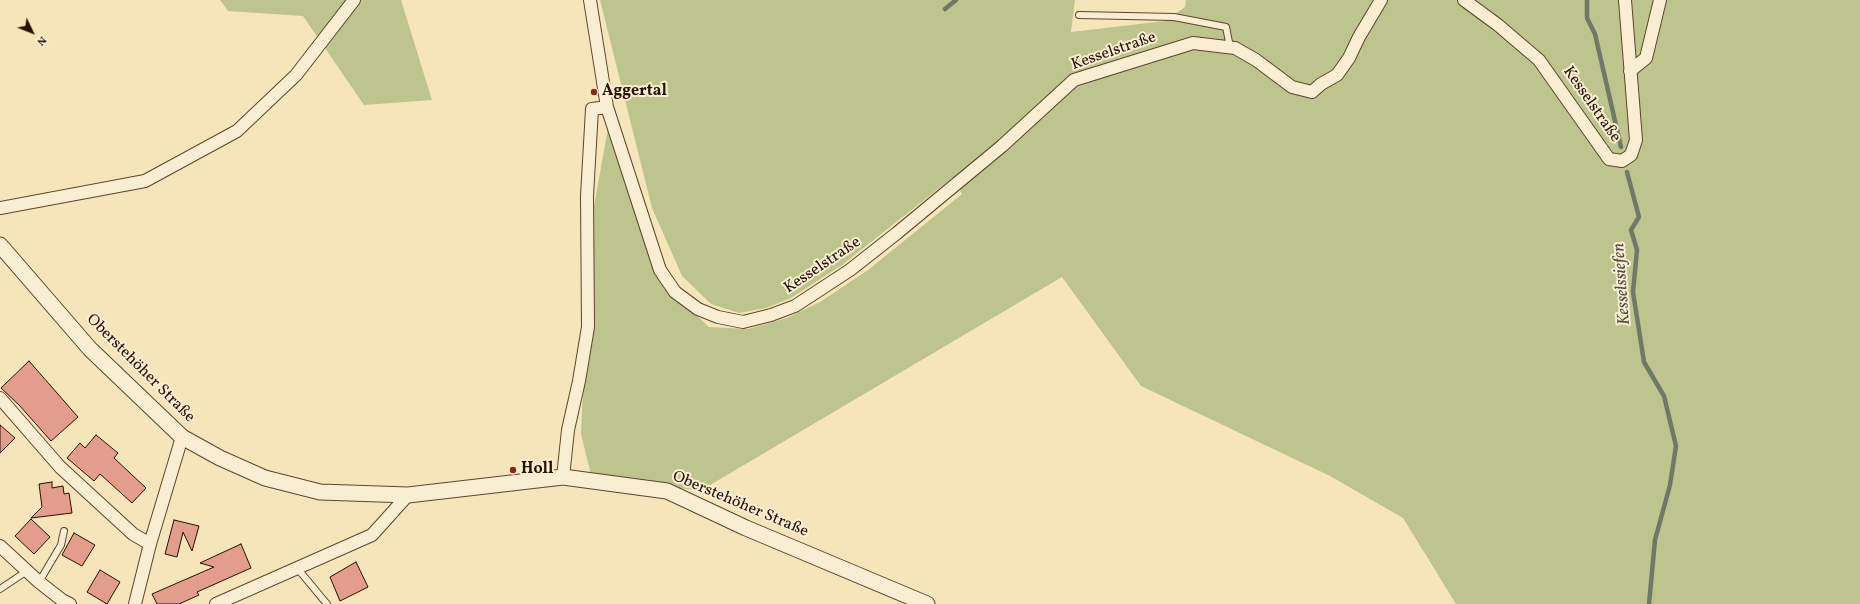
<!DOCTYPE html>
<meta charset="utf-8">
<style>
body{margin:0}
#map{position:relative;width:1860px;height:604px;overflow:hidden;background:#f6e5ba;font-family:Vollkorn,serif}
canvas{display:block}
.north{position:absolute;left:12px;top:12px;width:40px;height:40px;-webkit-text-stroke:3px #f9eed2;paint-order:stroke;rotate:133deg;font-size:11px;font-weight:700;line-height:16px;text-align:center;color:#281000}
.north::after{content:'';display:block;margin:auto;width:14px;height:18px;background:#281000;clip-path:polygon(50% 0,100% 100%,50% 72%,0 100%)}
</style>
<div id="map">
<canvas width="1860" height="604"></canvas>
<div class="north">N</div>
</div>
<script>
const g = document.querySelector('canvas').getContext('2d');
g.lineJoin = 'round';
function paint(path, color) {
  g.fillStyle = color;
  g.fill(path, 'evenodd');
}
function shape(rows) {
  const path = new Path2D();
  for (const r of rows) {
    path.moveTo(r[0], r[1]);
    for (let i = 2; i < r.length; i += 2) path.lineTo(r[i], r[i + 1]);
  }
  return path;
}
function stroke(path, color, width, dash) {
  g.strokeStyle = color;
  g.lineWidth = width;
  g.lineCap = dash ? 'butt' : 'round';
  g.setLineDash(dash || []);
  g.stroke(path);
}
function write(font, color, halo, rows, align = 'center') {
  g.font = font + ' Vollkorn,serif';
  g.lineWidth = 4;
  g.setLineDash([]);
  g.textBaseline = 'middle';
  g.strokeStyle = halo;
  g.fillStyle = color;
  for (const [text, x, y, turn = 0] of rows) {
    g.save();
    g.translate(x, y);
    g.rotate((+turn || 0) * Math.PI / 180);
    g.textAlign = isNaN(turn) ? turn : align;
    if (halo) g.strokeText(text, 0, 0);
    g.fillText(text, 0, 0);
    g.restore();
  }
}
const green = shape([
 [220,0,401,0,432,100,364,105,303,16,228,11],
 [600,0,1075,0,1071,32,1165,21,1185,7,1186,0,1860,0,1860,604,1456,604,1403,518,1330,476,1141,386,1062,277,700,491,591,475,581,434,591,223,608,128,665,286,709,327,748,329,787,318,820,302,868,270,962,194,952,178,842,265,791,298,766,308,739,313,711,304,682,276,652,208]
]);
const stream = shape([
 [1587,0,1587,18,1595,34,1621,147],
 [945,9,956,0],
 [1627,172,1639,217,1631,230,1637,250,1633,292,1644,362,1664,396,1676,446,1670,485,1655,540,1649,604]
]);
const building = shape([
 [29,361,78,417,51,441,19,405,1,388,29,361],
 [0,425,15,438,0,453,0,425],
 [96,435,118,453,114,458,146,488,132,503,100,474,94,481,67,458,80,443,85,448,96,435],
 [52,482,52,488,63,486,64,494,69,493,72,513,31,518,42,507,39,484,52,482],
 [31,519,50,537,34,554,15,536,31,519],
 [174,520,199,526,192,551,183,532,177,557,165,554,174,520],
 [74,533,95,545,82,566,62,555,74,533],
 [241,544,251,568,197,592,199,595,179,604,157,604,152,594,214,567,200,563,241,544],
 [356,562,368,587,340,601,330,577,356,562],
 [100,570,120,582,107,604,87,592,100,570]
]);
const service = shape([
 [1079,15,1174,17,1226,27,1230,47],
 [297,568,327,604],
 [39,582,61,545,64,531],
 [0,589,27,571]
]);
const minor = shape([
 [590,0,607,107],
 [1464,0,1498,25,1539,60,1609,159,1622,161,1631,155,1636,140,1625,0],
 [1630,71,1646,58,1660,0],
 [0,208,145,181,237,131,296,75,354,0],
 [0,398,60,467,133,534,150,544],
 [563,477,568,430,579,381,588,327,587,196,592,109,607,107,660,270,675,292,698,309,718,317,743,322,771,315,795,306,850,270,897,233,1002,146,1074,80,1193,43,1235,48,1256,60,1292,87,1312,92,1321,84,1337,75,1349,58,1359,37,1381,0],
 [0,546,39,582,62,600,70,604],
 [135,604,150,544,182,437],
 [216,604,372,535,408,495]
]);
const tertiary = shape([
 [0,245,90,349,182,437,220,458,265,478,320,492,408,495,563,477,667,491,746,528,927,604]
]);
const markers = [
 [594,92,4,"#8f2418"],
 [513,470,4,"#8f2418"]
];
const streetNames = [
 ["Kesselstraße",1114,52,-19],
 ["Kesselstraße",1591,105,55],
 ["Kesselstraße",823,266,-34],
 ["Oberstehöher Straße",140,369,45],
 ["Oberstehöher Straße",740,505,23]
];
const poiNames = [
 ["Aggertal",602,92],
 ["Holl",521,470]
];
const waterNames = [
 ["Kesselssiefen",1623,284,-94]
];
paint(green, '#bec48e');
stroke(stream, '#6e7a67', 4.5);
paint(building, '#e29d8c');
stroke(building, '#281000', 1);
stroke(service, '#5c452e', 8);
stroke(minor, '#5c452e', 14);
stroke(tertiary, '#5c452e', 17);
stroke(service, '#f9eed2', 6);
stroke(minor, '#f9eed2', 12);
stroke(tertiary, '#f9eed2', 15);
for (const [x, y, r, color] of markers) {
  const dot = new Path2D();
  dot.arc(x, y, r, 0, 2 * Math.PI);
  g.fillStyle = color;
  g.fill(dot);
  stroke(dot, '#f9eed2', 1.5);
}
write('16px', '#281000', '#f9eed2', streetNames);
write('bold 16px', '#281000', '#f9eed2', poiNames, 'left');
write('italic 17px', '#514e3c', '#f9eed2', waterNames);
</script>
